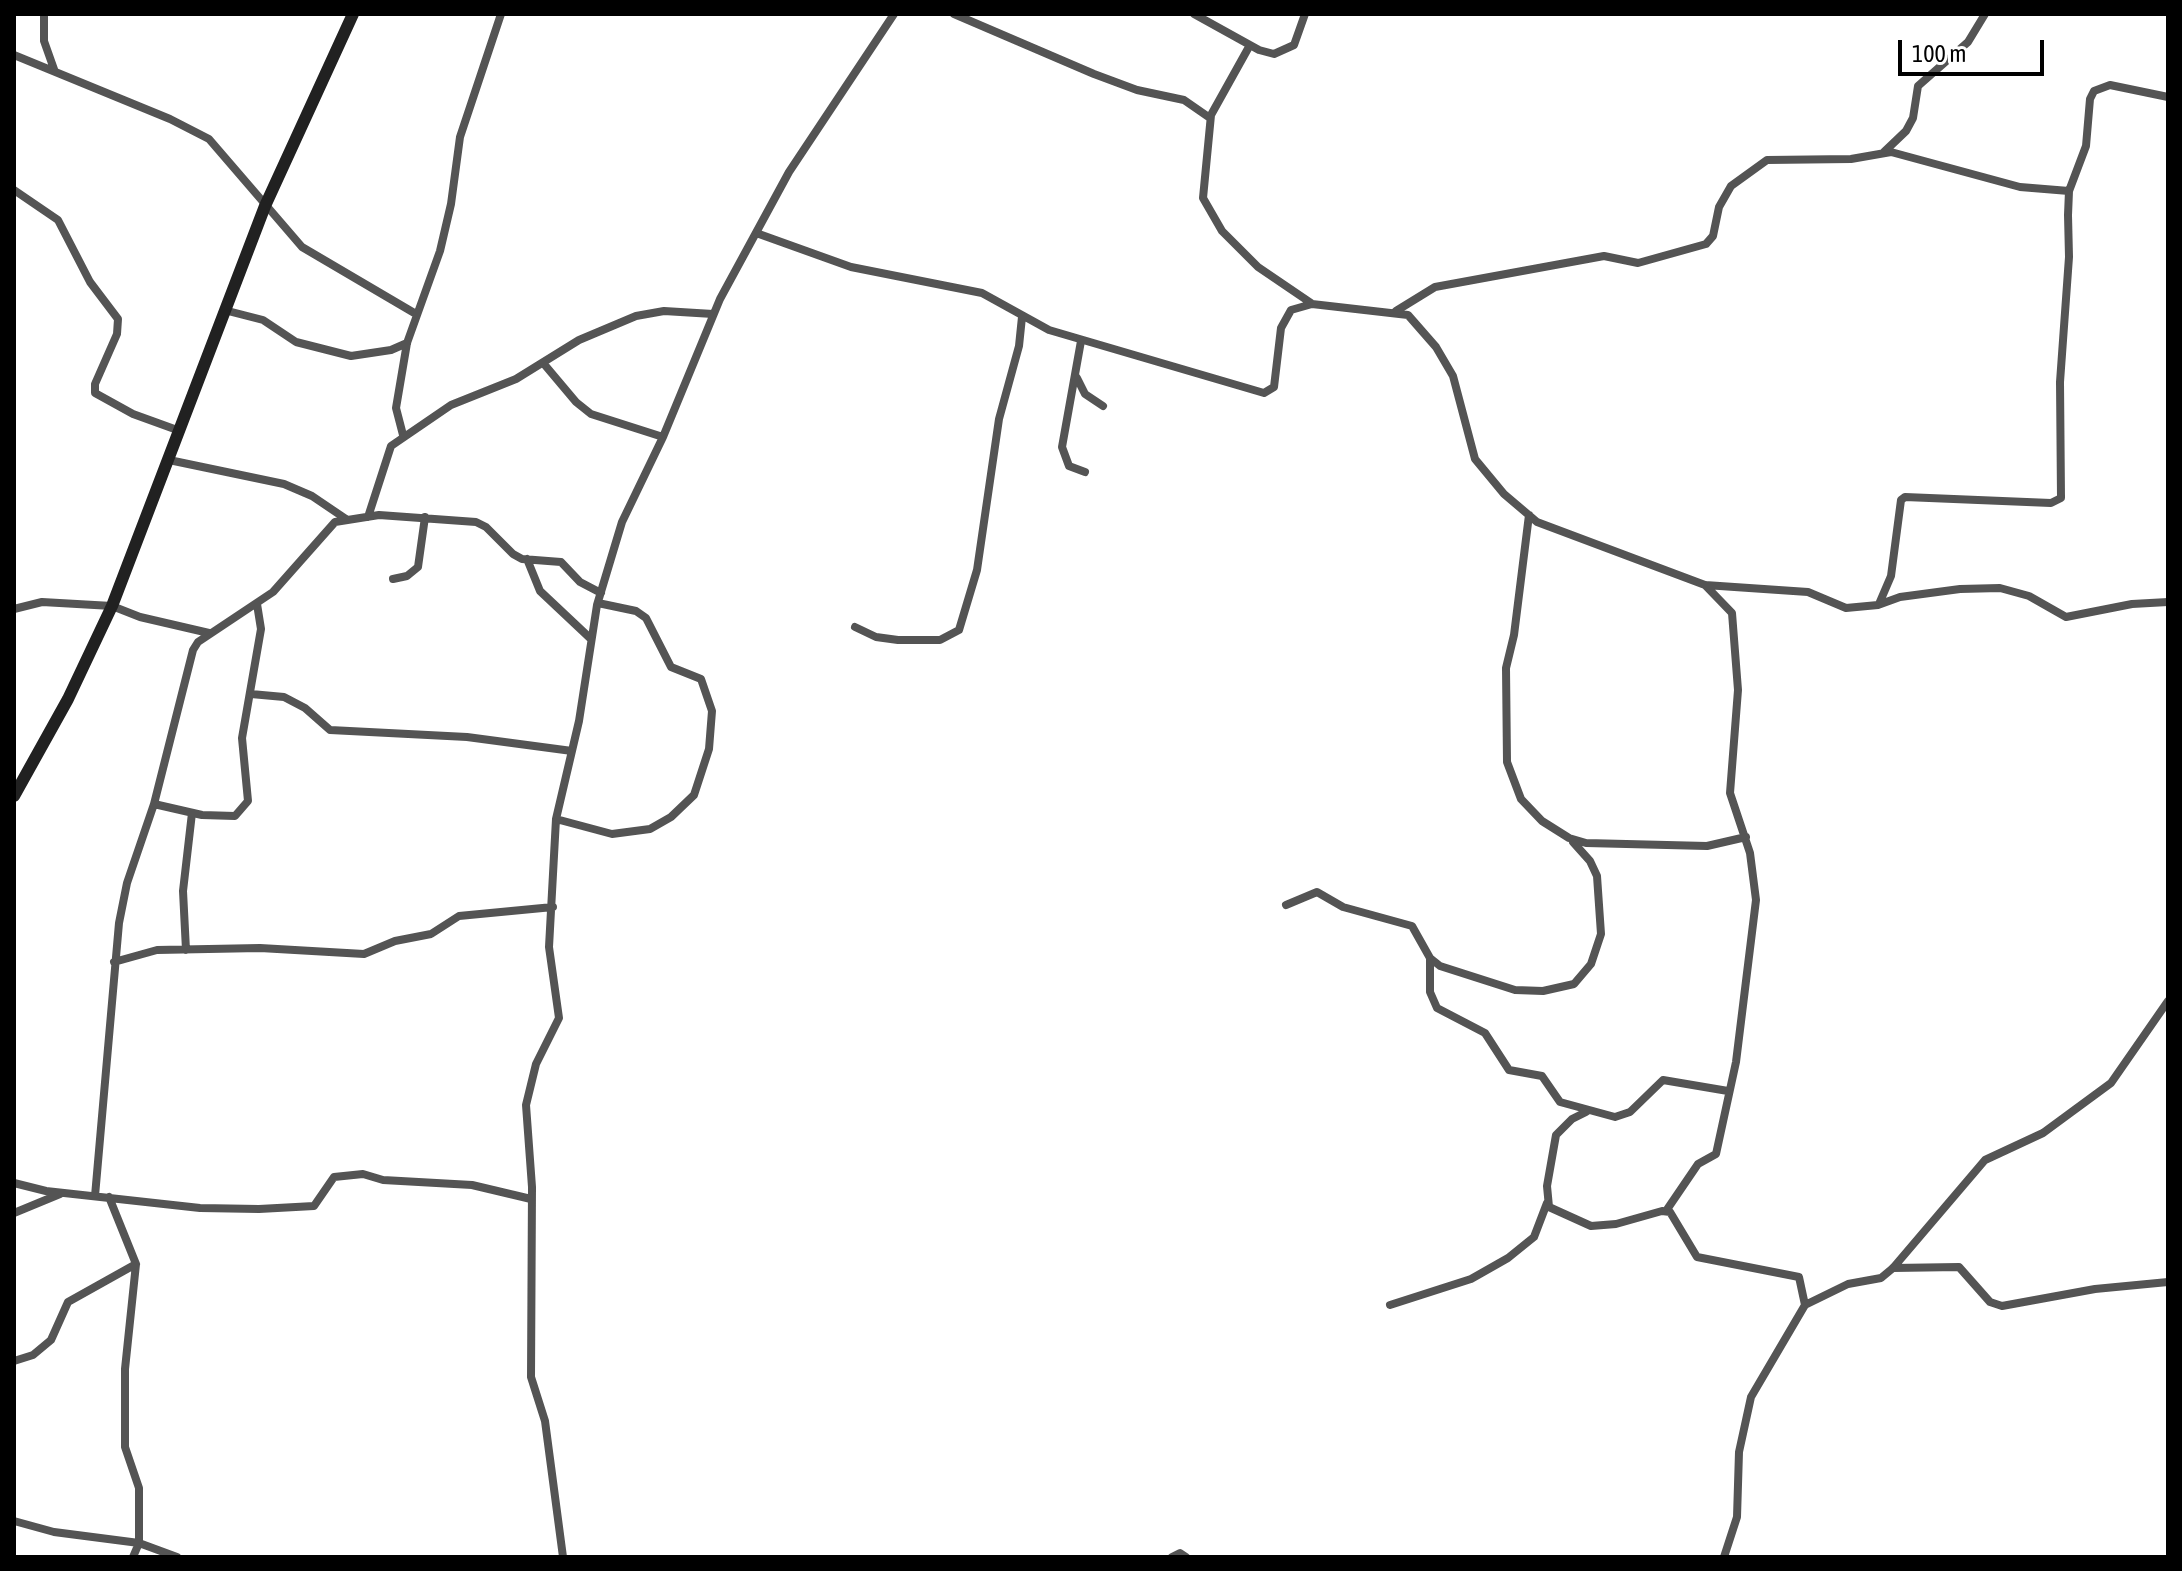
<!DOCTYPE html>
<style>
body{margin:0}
#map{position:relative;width:2182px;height:1571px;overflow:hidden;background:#fff;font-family:"Asap Condensed",sans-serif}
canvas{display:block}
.frame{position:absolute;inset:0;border:16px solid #000;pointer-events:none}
.scale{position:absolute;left:1898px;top:40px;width:146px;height:36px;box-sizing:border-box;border:4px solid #000;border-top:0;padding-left:10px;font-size:24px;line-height:28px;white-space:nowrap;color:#000;-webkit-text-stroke:6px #fff;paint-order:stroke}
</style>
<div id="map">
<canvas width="2182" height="1571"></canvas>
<div class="frame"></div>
<div class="scale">100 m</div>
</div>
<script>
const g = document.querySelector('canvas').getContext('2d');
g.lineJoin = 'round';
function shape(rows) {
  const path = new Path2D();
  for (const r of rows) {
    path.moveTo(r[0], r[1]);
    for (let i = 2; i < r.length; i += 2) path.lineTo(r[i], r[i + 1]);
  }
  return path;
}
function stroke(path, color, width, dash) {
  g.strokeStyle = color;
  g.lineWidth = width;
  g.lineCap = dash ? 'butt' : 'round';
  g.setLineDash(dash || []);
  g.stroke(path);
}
const street = shape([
 [44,14,44,41,55,72],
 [954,14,1094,74,1137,90,1184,100,1210,118],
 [1194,14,1259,50,1274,54,1294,45,1305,14],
 [1250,45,1211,115,1203,198,1222,231,1258,267,1311,303],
 [14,55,170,119,209,139,302,247,416,314],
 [1884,152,1906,131,1913,118,1918,86,1968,42,1985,14],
 [14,190,58,220,90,282,118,319,117,334,95,384,95,393,133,414,180,431],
 [759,234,851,267,982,293,1049,330,1264,393,1274,387,1281,328,1291,310,1312,304,1408,315,1436,347,1453,376,1475,459,1504,494,1537,522,1705,585,1808,592,1846,608,1878,605,1900,597,1960,589,2000,588,2029,596,2066,617,2132,604,2168,602],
 [224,310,263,320,296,342,351,356,391,350,407,343],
 [1396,311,1435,287,1604,256,1638,263,1706,244,1713,236,1719,207,1731,186,1767,160,1851,159,1891,152,2020,187,2069,191],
 [1081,341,1062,447,1069,466,1085,472],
 [544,364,576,402,591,414,663,437],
 [1077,378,1085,394,1103,406],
 [403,435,396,408,407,343,440,251,451,204,460,137,501,14],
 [169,460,284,484,312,496,346,519],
 [1529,515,1514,635,1506,668,1507,762,1521,799,1542,821,1569,838,1586,843,1707,846,1746,837],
 [368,517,391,446,451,405,516,379,579,340,636,316,664,311,713,314],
 [527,559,540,591,591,639],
 [393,579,407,576,418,567,425,517],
 [1879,604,1891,576,1901,500,1905,497,2051,503,2061,498,2060,382,2069,257,2068,215,2069,191,2086,146,2090,99,2094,91,2110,85,2168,97],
 [14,609,42,602,112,606,140,617,209,633],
 [855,627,876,637,898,640,940,640,959,630,977,570,999,419,1019,346,1022,317],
 [251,694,284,697,305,708,330,730,467,737,572,751],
 [154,804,202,815,235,816,248,801,242,738,261,629,257,604],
 [556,819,612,834,650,829,671,817,694,795,709,749,712,711,701,679,671,667,646,618,636,611,598,603],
 [1286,905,1317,892,1343,907,1412,926,1430,958,1440,966,1515,990,1543,991,1574,984,1591,964,1601,934,1597,876,1590,861,1573,842],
 [186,950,183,891,192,813],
 [1430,959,1430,992,1437,1008,1485,1033,1509,1070,1542,1076,1560,1102,1615,1117,1630,1112,1663,1080,1728,1091],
 [114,962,157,950,260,948,364,954,395,941,431,934,459,916,553,907],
 [1586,1112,1572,1119,1556,1135,1547,1186,1549,1207,1591,1226,1616,1224,1662,1211,1670,1212,1697,1257,1799,1277,1805,1305],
 [14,1183,46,1191,200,1208,259,1209,314,1206,334,1177,363,1174,383,1180,472,1185,531,1199],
 [95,1196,119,923,127,883,154,804,193,650,198,642,273,592,335,522,379,515,476,522,486,527,513,554,522,559,561,562,580,582,601,593],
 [109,1197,136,1264,125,1369,125,1447,139,1488,139,1543,133,1557],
 [1666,1211,1698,1164,1716,1154,1736,1062,1756,900,1750,853,1730,793,1738,690,1732,613,1705,585],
 [14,1213,60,1194],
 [1893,1268,1959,1267,1990,1302,2002,1306,2095,1289,2168,1282],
 [1390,1305,1471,1279,1508,1258,1534,1237,1547,1203],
 [14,1361,33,1355,51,1340,68,1302,136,1264],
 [14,1521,54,1532,139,1543,177,1557],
 [563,1557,545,1421,531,1377,532,1187,526,1105,536,1064,559,1018,549,947,556,819,579,721,597,605,622,522,663,437,720,299,789,172,894,14],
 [1172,1557,1180,1553,1186,1557],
 [1724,1557,1737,1517,1739,1452,1751,1397,1805,1305,1848,1284,1881,1278,1893,1268,1985,1160,2043,1133,2111,1083,2168,1001]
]);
const secondary = shape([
 [14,796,68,699,112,606,265,206,353,14]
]);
stroke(street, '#545454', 8);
stroke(secondary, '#212121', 12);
</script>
